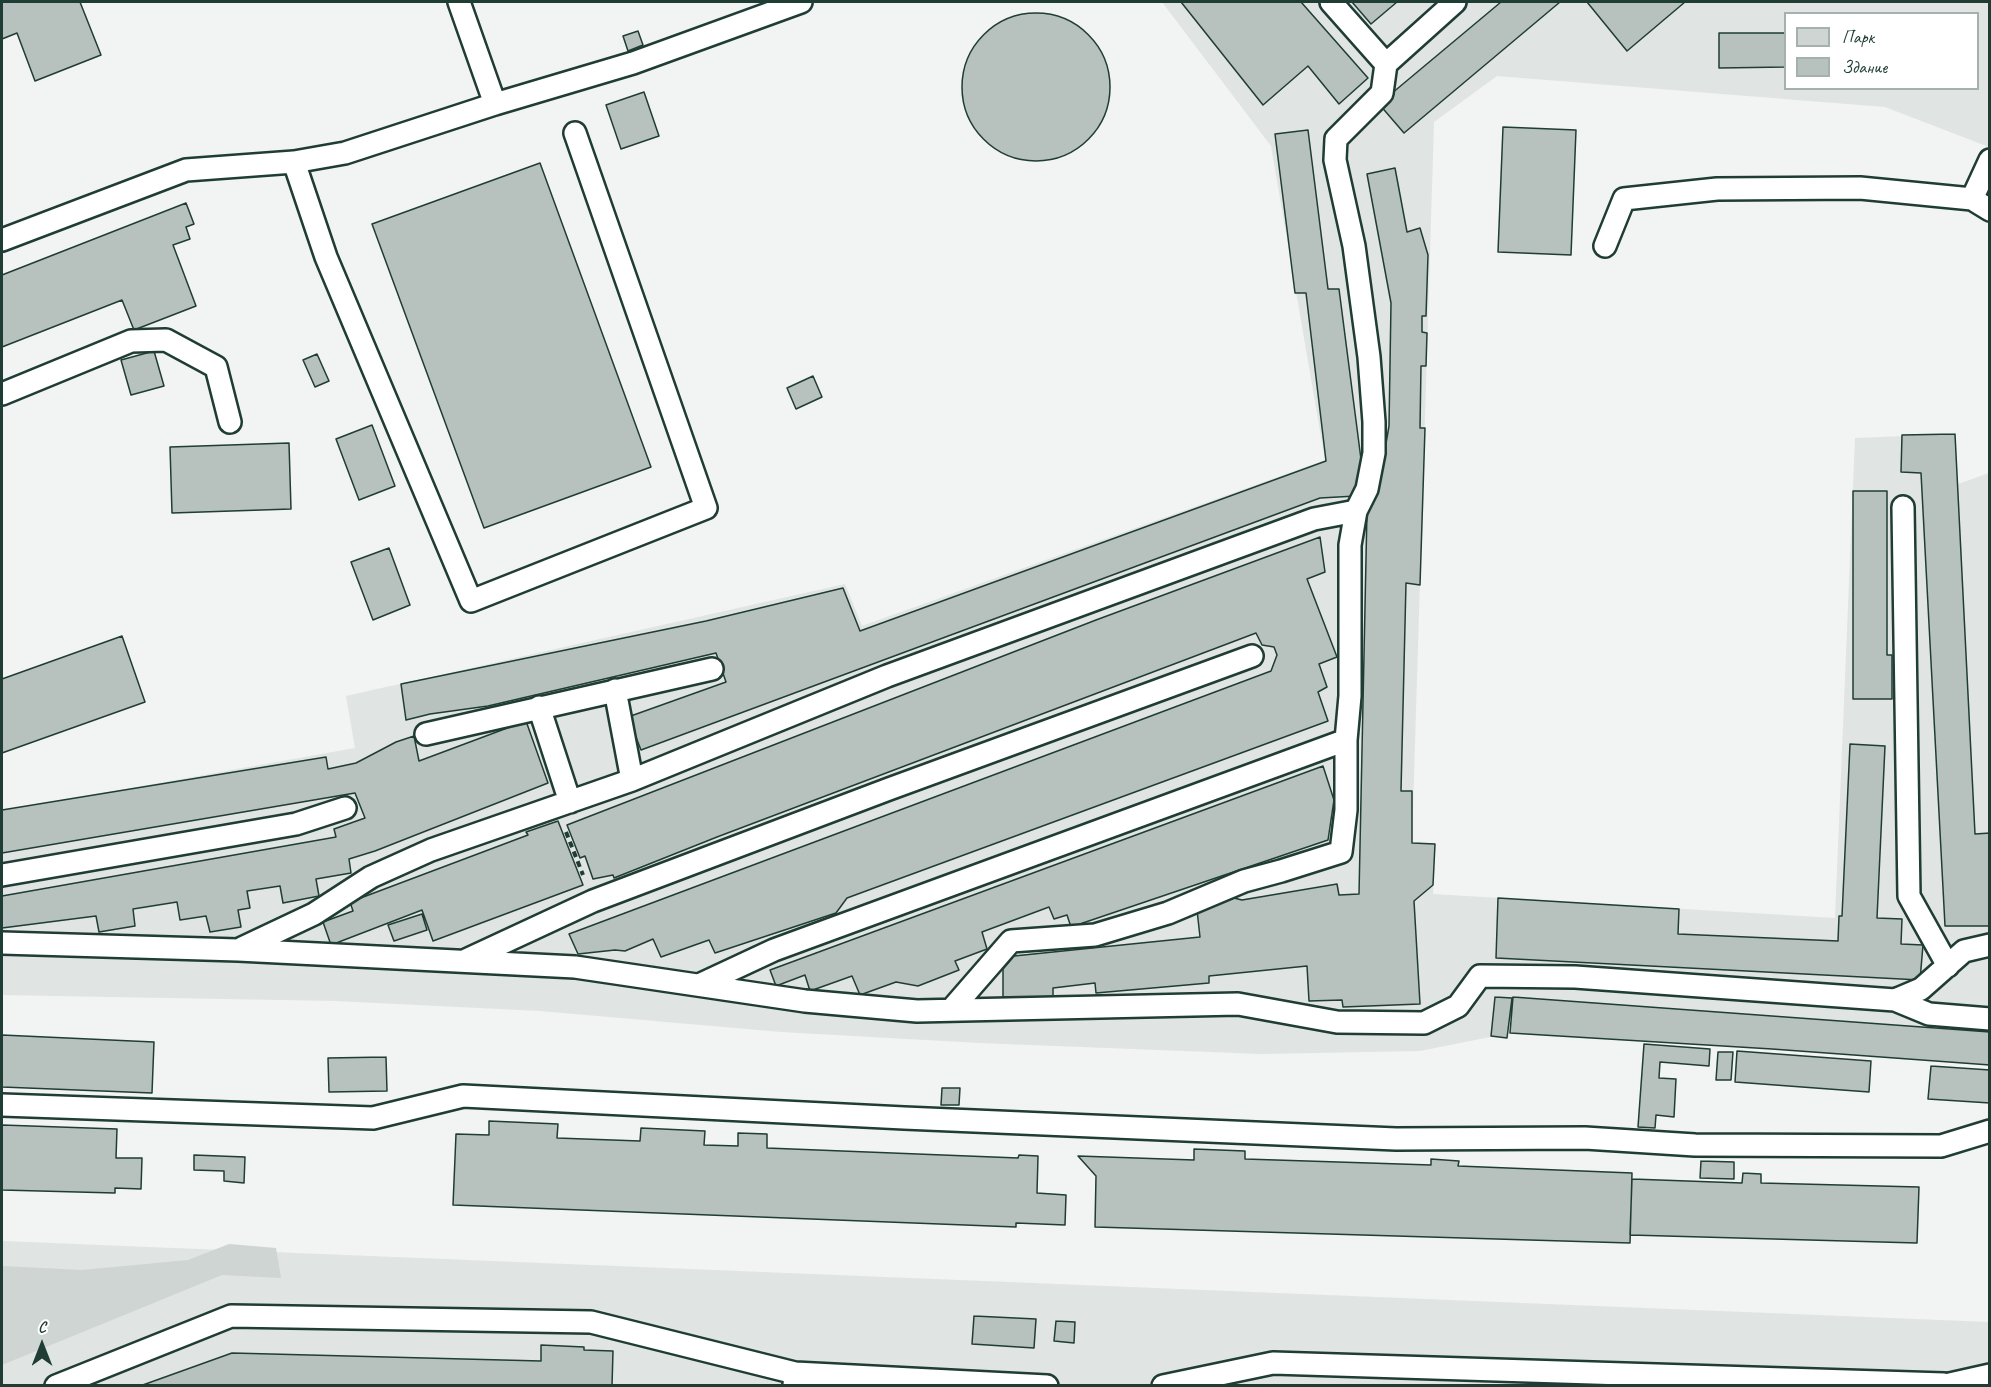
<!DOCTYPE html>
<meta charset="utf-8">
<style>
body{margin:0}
#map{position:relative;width:1991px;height:1387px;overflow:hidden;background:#f2f3f3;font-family:Caveat,sans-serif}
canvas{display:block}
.frame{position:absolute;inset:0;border:3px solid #1f3d34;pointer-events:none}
.legend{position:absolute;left:1784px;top:12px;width:195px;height:78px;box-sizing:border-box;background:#fff;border:2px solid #a5b1ae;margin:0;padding:8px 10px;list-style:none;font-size:18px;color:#1f3d34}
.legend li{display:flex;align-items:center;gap:12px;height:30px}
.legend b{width:30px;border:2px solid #a5b1ae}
.north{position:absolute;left:12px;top:1315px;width:60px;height:60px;-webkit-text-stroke:4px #fff;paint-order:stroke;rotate:0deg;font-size:16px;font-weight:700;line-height:24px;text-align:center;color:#1f3d34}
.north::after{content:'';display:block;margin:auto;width:21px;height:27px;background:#1f3d34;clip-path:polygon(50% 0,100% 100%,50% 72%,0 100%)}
</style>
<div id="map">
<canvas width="1991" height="1387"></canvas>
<div class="frame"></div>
<ul class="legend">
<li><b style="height:16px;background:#ced5d3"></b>Парк</li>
<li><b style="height:16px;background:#b7c1bd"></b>Здание</li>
</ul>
<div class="north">С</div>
</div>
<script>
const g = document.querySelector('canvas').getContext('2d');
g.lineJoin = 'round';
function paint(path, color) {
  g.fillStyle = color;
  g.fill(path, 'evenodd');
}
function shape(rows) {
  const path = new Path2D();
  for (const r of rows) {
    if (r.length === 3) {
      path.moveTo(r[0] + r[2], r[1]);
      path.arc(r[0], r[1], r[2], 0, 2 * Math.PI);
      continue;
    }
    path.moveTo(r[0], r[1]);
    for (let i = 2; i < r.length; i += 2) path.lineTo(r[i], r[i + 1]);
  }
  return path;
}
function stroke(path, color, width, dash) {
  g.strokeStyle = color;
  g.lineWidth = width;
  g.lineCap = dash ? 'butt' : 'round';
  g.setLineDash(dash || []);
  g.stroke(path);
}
const built = shape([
 [1162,2,1989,2,1989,147,1885,107,1497,76,1434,122,1412,842,1435,844,1433,894,1835,918,1855,438,1955,434,1958,484,1989,473,1989,1065,1772,1049,1510,1033,1420,1051,1260,1054,980,1043,781,1032,540,1011,336,1001,2,995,2,811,355,748,346,696,845,584,862,626,1325,460,1271,146],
 [1786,14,1978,14,1978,88,1786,88],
 [2,1241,1989,1322,1989,1385,2,1385]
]);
const green = shape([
 [229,1244,276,1248,281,1278,222,1275,2,1365,2,1266,82,1270,188,1260]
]);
const building = shape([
 [2,2,80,2,101,55,35,81,17,33,2,39,2,2],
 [1181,2,1301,2,1368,78,1339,104,1308,66,1263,105,1181,2],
 [1352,2,1397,2,1371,24,1352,2],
 [1501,2,1560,2,1404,133,1379,104,1501,2],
 [1587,2,1685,2,1627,51,1587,2],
 [1036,87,74],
 [638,31,643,45,628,51,623,36,638,31],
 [1719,33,1786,33,1786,67,1719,68,1719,33],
 [644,92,659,136,621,149,606,105,644,92],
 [1503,127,1576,130,1571,255,1498,252,1503,127],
 [1308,130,1328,289,1339,289,1362,467,1356,496,1320,498,641,750,628,717,726,682,716,653,488,706,430,714,406,720,401,684,706,621,843,588,860,631,1326,461,1306,293,1295,293,1275,134,1308,130],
 [540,163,651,467,484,528,372,224,540,163],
 [1395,168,1407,232,1420,228,1428,255,1426,316,1422,316,1422,332,1427,333,1426,366,1421,366,1420,428,1425,428,1420,585,1406,583,1401,791,1412,791,1412,843,1435,844,1433,885,1414,901,1420,1004,1343,1007,1342,1000,1309,1001,1307,966,1209,976,1209,983,1096,993,1095,983,1053,988,1053,998,1003,997,1003,969,1014,956,1200,937,1197,910,1234,898,1242,900,1337,884,1339,895,1359,894,1367,511,1381,472,1389,426,1391,303,1367,174,1395,168],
 [186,203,194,224,186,227,190,239,173,245,196,306,134,330,122,300,2,347,2,275,186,203],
 [154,351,164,386,131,395,121,360,154,351],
 [317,354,329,381,315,387,303,360,317,354],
 [813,376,822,397,796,409,787,388,813,376],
 [372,425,395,486,359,500,336,439,372,425],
 [1955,434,1975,834,1990,833,1990,926,1945,926,1921,473,1901,472,1902,435,1955,434],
 [289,443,291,509,172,513,170,447,289,443],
 [1853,491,1887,491,1887,655,1892,655,1892,699,1853,699,1853,491],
 [1320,537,1325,572,1307,579,1337,657,1319,664,1327,687,1318,692,1328,721,847,898,836,913,715,953,709,940,661,957,653,939,625,951,615,950,578,954,569,934,1271,671,1277,655,1274,647,1262,645,1256,633,717,837,614,878,613,875,593,879,585,856,580,858,567,825,1096,620,1320,537],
 [389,548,410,605,373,620,351,562,389,548],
 [122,636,145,702,2,753,2,679,122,636],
 [526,721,548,783,375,851,349,859,351,873,316,879,319,896,283,903,280,886,247,891,250,908,238,910,241,927,210,932,206,916,180,920,177,902,133,909,135,926,99,932,96,916,2,928,2,896,336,837,334,829,365,818,355,793,2,853,2,810,326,757,328,769,356,763,396,742,414,736,419,761,526,721],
 [1850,744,1885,746,1877,918,1902,919,1901,944,1923,945,1920,980,1496,958,1498,898,1679,909,1678,934,1838,941,1839,916,1842,916,1850,744],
 [1323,766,1334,800,1328,840,1071,927,1067,915,1054,919,1049,907,982,932,987,949,955,961,959,970,918,986,896,982,860,995,852,976,810,991,805,975,776,986,770,970,1323,766],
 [558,821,583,885,433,941,422,910,331,945,323,922,353,911,350,902,528,835,526,832,558,821],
 [422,914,427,930,394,941,388,925,422,914],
 [1495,997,1512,998,1507,1038,1491,1036,1495,997],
 [1513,997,1990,1032,1990,1065,1772,1049,1510,1033,1513,997],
 [2,1035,154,1042,152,1093,2,1087,2,1035],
 [1644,1044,1710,1049,1709,1066,1660,1062,1659,1078,1676,1079,1674,1117,1656,1115,1655,1128,1638,1127,1644,1044],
 [1737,1051,1871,1061,1869,1092,1735,1082,1737,1051],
 [1718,1052,1733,1052,1731,1080,1716,1080,1718,1052],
 [386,1057,387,1091,329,1092,328,1058,386,1057],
 [1931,1066,1990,1070,1990,1103,1928,1099,1931,1066],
 [942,1088,960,1088,959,1105,941,1105,942,1088],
 [489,1121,558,1124,557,1138,640,1141,641,1128,705,1131,704,1145,738,1146,738,1133,767,1134,767,1148,1018,1158,1019,1155,1038,1156,1037,1193,1066,1195,1065,1225,1016,1223,1016,1227,453,1205,456,1134,489,1135,489,1121],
 [2,1125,117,1129,116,1158,142,1158,141,1189,115,1188,115,1193,2,1190,2,1125],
 [1194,1149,1245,1151,1245,1159,1431,1165,1431,1159,1459,1161,1458,1166,1632,1173,1630,1243,1095,1227,1096,1176,1078,1156,1194,1160,1194,1149],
 [194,1155,245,1157,244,1183,224,1181,224,1171,194,1170,194,1155],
 [1701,1161,1734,1162,1734,1179,1700,1178,1701,1161],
 [1743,1173,1761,1174,1761,1183,1919,1187,1917,1243,1630,1235,1632,1179,1742,1183,1743,1173],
 [974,1316,1036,1319,1034,1348,972,1344,974,1316],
 [1056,1321,1075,1322,1074,1343,1054,1341,1056,1321],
 [541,1345,584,1347,584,1350,613,1351,612,1386,140,1386,232,1353,541,1361,541,1345]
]);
const path = shape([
 [566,832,583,875]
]);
const lane = shape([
 [459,2,495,104],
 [1331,2,1386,64],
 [294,162,326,257,471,601,706,508,575,133],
 [1972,199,1990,160],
 [2,240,186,170,294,162,345,153,495,104,633,63,801,2],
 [1605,246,1624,199,1717,189,1860,188,1972,199,1990,210],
 [2,394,131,341,166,340,216,367,230,422],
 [1903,507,1909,896,1948,966],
 [615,690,632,780],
 [539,707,570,802],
 [426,734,712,669],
 [2,875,296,824,345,808],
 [2,943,238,950,575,967,805,1001,917,1011,1238,1004,1337,1022,1424,1023,1458,1006,1480,976,1575,977,1895,1000,1921,989,1964,951,1990,945],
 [242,948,314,914,371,877,431,850,632,780,887,676,1314,519,1356,511],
 [466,960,593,901,889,789,1252,656],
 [699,985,774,950,1346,740],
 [1895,1000,1929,1014,1990,1019],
 [951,1010,1011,941,1095,935,1168,913,1244,881,1281,871,1341,852,1346,810,1346,740,1350,696,1350,545,1356,511,1367,489,1374,453,1374,422,1369,357,1354,246,1335,160,1336,139,1382,93,1386,64,1455,2],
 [2,1105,373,1118,463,1096,904,1118,1396,1139,1585,1138,1695,1145,1941,1146,1990,1131],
 [794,1385,795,1373,1047,1386],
 [56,1386,231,1316,591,1322,795,1373],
 [1163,1386,1273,1363,1944,1384],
 [1941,1386,1990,1375]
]);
paint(built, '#e0e4e3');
paint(green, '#ced5d3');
paint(building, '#b7c1bd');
stroke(building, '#1f3d34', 1.5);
stroke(lane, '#1f3d34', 26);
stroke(path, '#1f3d34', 4, [6, 4.5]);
stroke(lane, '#fff', 21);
</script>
